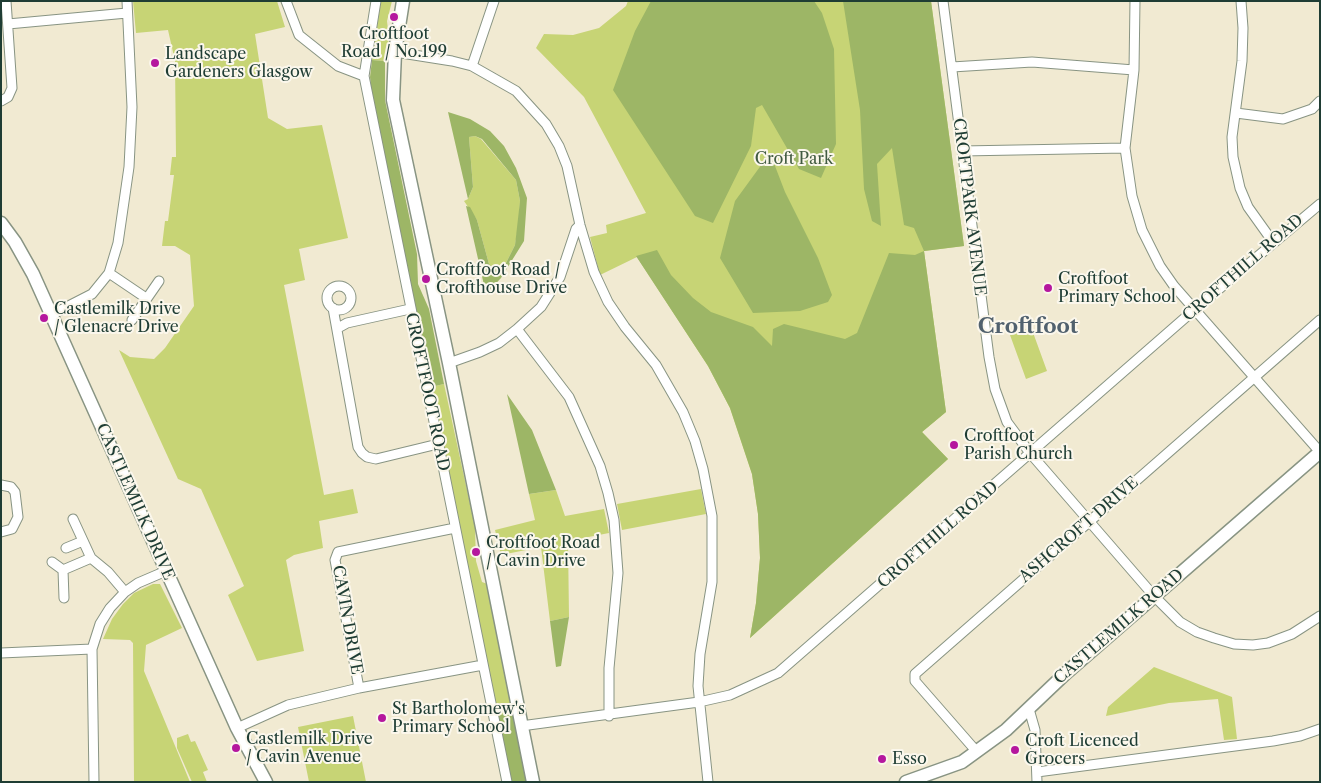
<!DOCTYPE html>
<style>
body{margin:0}
#map{position:relative;width:1321px;height:783px;overflow:hidden;background:#f1ead2;font-family:"Libre Caslon Text",serif}
canvas{display:block}
.frame{position:absolute;inset:0;border:2px solid #1f3d34;pointer-events:none}
</style>
<div id="map">
<canvas width="1321" height="783"></canvas>
<div class="frame"></div>
</div>
<script>
const g = document.querySelector('canvas').getContext('2d');
g.lineJoin = 'round';
function paint(path, color) {
  g.fillStyle = color;
  g.fill(path, 'evenodd');
}
function shape(rows) {
  const path = new Path2D();
  for (const r of rows) {
    if (r.length === 3) {
      path.moveTo(r[0] + r[2], r[1]);
      path.arc(r[0], r[1], r[2], 0, 2 * Math.PI);
      continue;
    }
    path.moveTo(r[0], r[1]);
    for (let i = 2; i < r.length; i += 2) path.lineTo(r[i], r[i + 1]);
  }
  return path;
}
function stroke(path, color, width, dash) {
  g.strokeStyle = color;
  g.lineWidth = width;
  g.lineCap = dash ? 'butt' : 'round';
  g.setLineDash(dash || []);
  g.stroke(path);
}
function write(font, color, halo, rows, align = 'center') {
  g.font = font + ' "Libre Caslon Text",serif';
  g.lineWidth = 4;
  g.setLineDash([]);
  g.textBaseline = 'middle';
  g.strokeStyle = halo;
  g.fillStyle = color;
  for (const [text, x, y, turn = 0] of rows) {
    g.save();
    g.translate(x, y);
    g.rotate((+turn || 0) * Math.PI / 180);
    g.textAlign = isNaN(turn) ? turn : align;
    if (halo) g.strokeText(text, 0, 0);
    g.fillText(text, 0, 0);
    g.restore();
  }
}
const green = shape([
 [133,1,277,1,285,27,255,34,268,118,287,129,322,125,348,238,299,249,305,280,284,285,324,495,353,489,358,513,319,521,323,548,294,555,286,560,304,651,257,661,228,595,244,586,201,489,178,479,119,350,130,357,154,359,165,348,194,306,190,255,175,246,162,246,165,221,168,221,174,175,170,175,172,157,176,157,175,61,168,30,136,33],
 [381,1,392,1,387,21,389,38,385,61,372,60],
 [628,1,931,1,964,246,924,251,946,412,922,432,948,459,750,638,756,603,760,558,758,514,752,474,730,408,708,366,637,257,600,275,590,237,607,233,606,225,646,213,584,97,536,48,544,34,573,35,599,28,626,6],
 [475,136,481,139,516,180,520,201,519,221,515,245,504,267,494,268,489,264,477,220,464,201,468,199,473,187,469,137],
 [1031,327,1047,371,1026,379,1010,335],
 [444,384,475,527,476,561,482,582,490,585,514,710,498,716,431,387],
 [701,489,706,514,622,530,617,504],
 [556,490,565,516,604,509,609,533,568,541,569,617,550,621,541,547,501,555,495,530,535,520,529,494],
 [153,584,160,584,182,628,146,645,144,671,190,782,134,782,133,643,130,640,103,639,112,619,123,604,134,593],
 [1154,667,1232,697,1237,739,1224,740,1218,699,1169,703,1106,716,1108,707],
 [353,716,366,782,309,782,298,727],
 [188,734,191,742,195,741,208,770,203,772,207,782,192,782,177,748,177,738]
]);
const forest = shape([
 [651,1,814,1,822,13,834,49,836,144,821,178,799,169,762,105,756,108,751,146,713,223,695,216,613,90,635,31],
 [843,1,931,1,964,246,924,251,946,412,922,432,948,459,750,638,756,603,760,558,758,514,752,474,730,408,708,366,636,256,657,250,671,275,693,298,711,312,753,327,772,346,773,329,784,324,845,339,857,333,889,253,915,255,924,251,914,228,904,225,892,148,877,164,881,226,872,221,864,189,860,110],
 [372,60,385,61,385,100,417,254,418,284,429,309,444,384,431,387,372,96,370,77],
 [448,112,470,119,490,131,504,146,516,168,527,198,524,241,501,278,486,294,466,206,470,207,477,220,489,264,494,268,504,267,515,245,520,201,516,180,482,139,475,136,469,137,473,187,468,199],
 [770,153,785,192,818,258,832,295,828,302,800,311,753,313,720,258,735,201],
 [507,394,532,430,556,490,529,494],
 [569,617,561,666,556,667,550,621],
 [514,710,527,782,511,782,498,716]
]);
const street = shape([
 [286,1,299,35,338,66,364,76],
 [376,1,364,76,507,782],
 [943,1,989,357,995,389,1007,422,1030,453,1154,596,1180,622,1197,632,1214,638,1234,644,1253,645,1268,643,1292,634,1320,616],
 [1135,1,1134,70,1125,148,1132,196,1142,230,1160,266,1174,286,1320,452],
 [1241,1,1243,28,1242,61,1232,137,1233,157,1240,188,1248,207,1273,242],
 [8,24,127,13],
 [395,52,452,61,472,66,516,91,546,124,559,146,567,166,580,225,594,272,608,302,625,327,656,365,683,412,695,441,703,469,712,516,712,582,700,654,698,686,708,782],
 [472,66,494,1],
 [952,67,1032,62,1134,70],
 [1,101,8,97,12,88,6,1],
 [1236,113,1283,119,1312,109,1320,101],
 [962,151,1125,148],
 [109,273,146,298],
 [339,298,12],
 [333,308,358,447,362,453,367,457,376,459,438,444],
 [51,315,92,294,109,273,118,243,129,167,132,107,127,1],
 [132,320,159,281],
 [338,328,347,323,410,309],
 [517,329,569,397,600,466,608,493,614,520,618,573,609,668,609,716],
 [449,363,480,352,499,343,517,329,541,307,560,277,576,229,580,225],
 [1,485,11,487,15,492,18,517,12,529,1,532],
 [73,519,91,558,108,572,125,592],
 [66,548,83,541],
 [52,562,63,570,64,598],
 [63,570,91,558],
 [1,653,92,649],
 [359,688,335,560,338,552,455,528],
 [1029,709,1035,730,1037,782],
 [521,726,699,702,730,695,778,673,1194,310,1320,204],
 [237,728,288,705,359,688,483,665],
 [977,752,915,681,915,674,1320,320],
 [1037,772,1273,741,1300,736,1320,729],
 [94,782,92,649,100,624,110,608,125,592,138,583,166,571]
]);
const secondary = shape([
 [403,1,395,52,393,100,449,363,533,782],
 [1,223,15,242,33,274,237,728,266,782],
 [906,782,962,762,1006,730,1066,673,1320,452]
]);
const markers = [
 [394,17,5,"#b5179e"],
 [155,63,5,"#b5179e"],
 [426,279,5,"#b5179e"],
 [1048,288,5,"#b5179e"],
 [44,318,5,"#b5179e"],
 [954,445,5,"#b5179e"],
 [476,552,5,"#b5179e"],
 [382,718,5,"#b5179e"],
 [236,748,5,"#b5179e"],
 [1015,750,5,"#b5179e"],
 [882,759,5,"#b5179e"]
];
const poiNames = [
 ["Croftfoot",394,34,"center"],
 ["Road / No.199",394,52,"center"],
 ["Landscape",165,54],
 ["Gardeners Glasgow",165,72],
 ["Croftfoot Road /",436,270],
 ["Crofthouse Drive",436,288],
 ["Croftfoot",1058,279],
 ["Primary School",1058,297],
 ["Castlemilk Drive",54,309],
 ["/ Glenacre Drive",54,327],
 ["Croftfoot",964,436],
 ["Parish Church",964,454],
 ["Croftfoot Road",486,543],
 ["/ Cavin Drive",486,561],
 ["St Bartholomew's",392,709],
 ["Primary School",392,727],
 ["Castlemilk Drive",246,739],
 ["/ Cavin Avenue",246,757],
 ["Croft Licenced",1025,741],
 ["Grocers",1025,759],
 ["Esso",892,759]
];
const parkNames = [
 ["Croft Park",794,159]
];
const streetNames = [
 ["CROFTPARK AVENUE",969,207,83],
 ["CROFTHILL ROAD",1243,268,-41],
 ["CROFTFOOT ROAD",427,392,78],
 ["CASTLEMILK DRIVE",135,502,66],
 ["ASHCROFT DRIVE",1079,530,-41],
 ["CROFTHILL ROAD",938,535,-41],
 ["CAVIN DRIVE",347,620,80],
 ["CASTLEMILK ROAD",1119,627,-41]
];
const districtNames = [
 ["Croftfoot",1028,327]
];
paint(green, '#c7d475');
paint(forest, '#9db666');
stroke(street, '#889483', 11);
stroke(secondary, '#889483', 15);
stroke(street, '#fff', 9);
stroke(secondary, '#fff', 12);
for (const [x, y, r, color] of markers) {
  const dot = new Path2D();
  dot.arc(x, y, r, 0, 2 * Math.PI);
  g.fillStyle = color;
  g.fill(dot);
  stroke(dot, '#fbf7ec', 2);
}
write('16px', '#1f3d34', '#fbf7ec', poiNames, 'left');
write('16px', '#415b41', '#fbf7ec', parkNames);
write('16px', '#1f3d34', '#fbf7ec', streetNames);
write('bold 21px', '#51616e', '#fbf7ec', districtNames);
</script>
